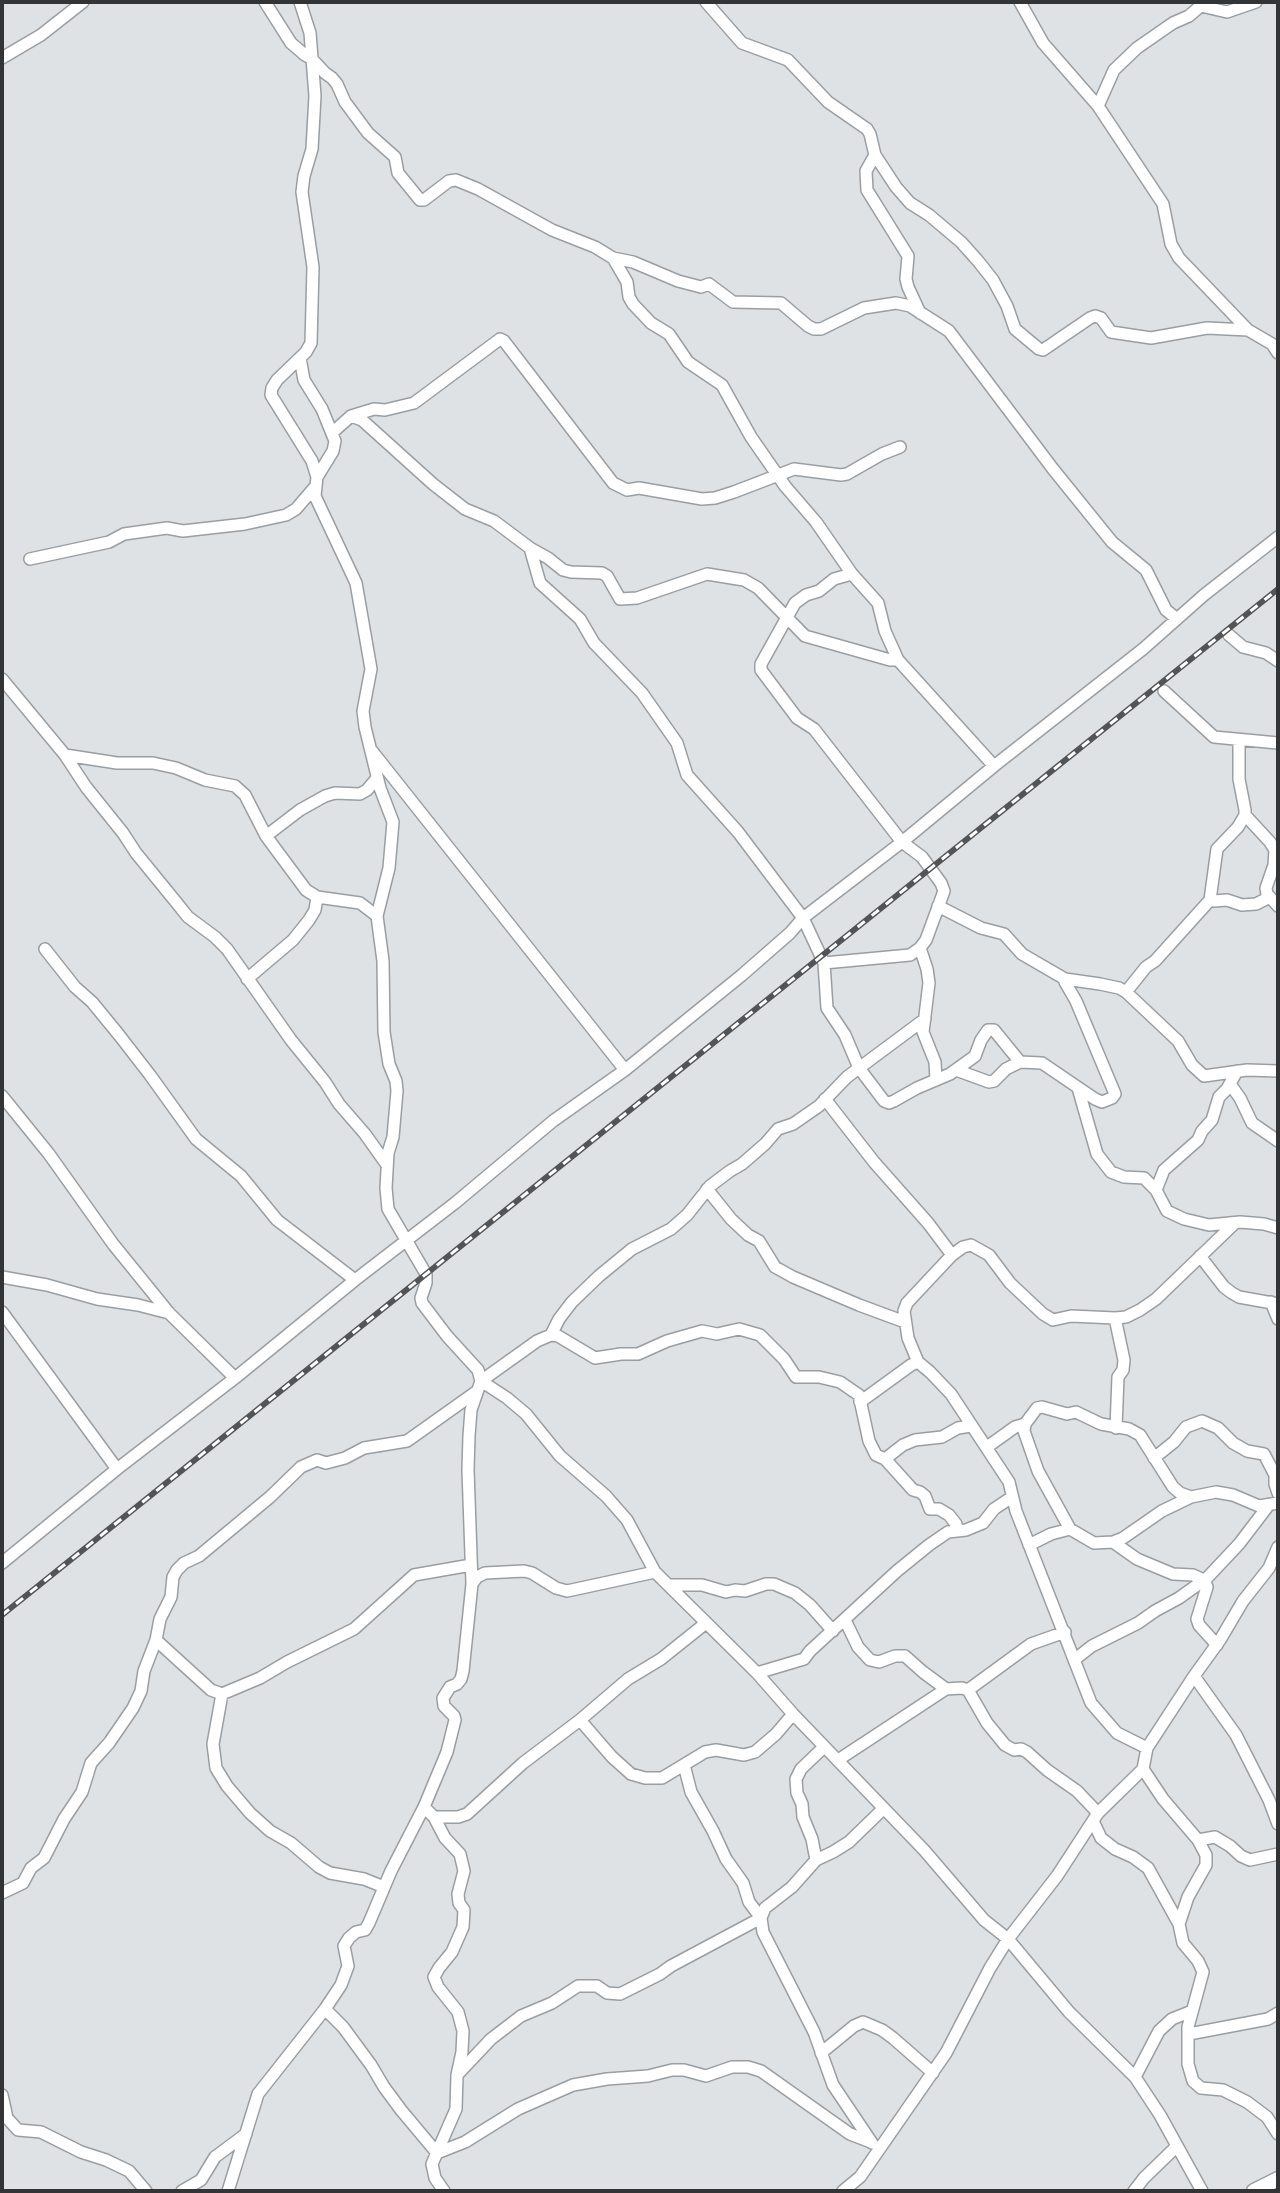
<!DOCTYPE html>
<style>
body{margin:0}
#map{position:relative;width:1280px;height:2193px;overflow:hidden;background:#dfe2e5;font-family:"PT Sans Narrow",sans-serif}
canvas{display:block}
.frame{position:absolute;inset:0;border:4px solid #333435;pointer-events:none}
</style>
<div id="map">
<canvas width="1280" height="2193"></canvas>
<div class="frame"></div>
</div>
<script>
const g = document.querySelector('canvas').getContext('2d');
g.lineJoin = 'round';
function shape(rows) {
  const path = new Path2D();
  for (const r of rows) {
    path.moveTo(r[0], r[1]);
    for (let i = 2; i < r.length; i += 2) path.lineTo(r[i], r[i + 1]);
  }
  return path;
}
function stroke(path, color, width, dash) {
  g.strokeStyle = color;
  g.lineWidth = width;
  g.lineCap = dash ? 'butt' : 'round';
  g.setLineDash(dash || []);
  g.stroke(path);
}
const minor = shape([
 [265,2,291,43,305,55,312,59,325,73,332,78,337,84,345,102,368,133,395,157,398,173,420,200,424,200,449,181,456,180,478,189,552,230,595,247,613,258,627,282,629,297,633,304,651,323,669,334,688,362,722,385,751,437,785,486,816,522,852,574,878,603,885,631,898,660,994,766],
 [706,2,742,43,788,60,828,102,867,129,870,134,875,155,896,187,910,203,929,215,961,242,978,261,993,280,1007,306,1015,329,1039,349,1043,350,1090,318,1095,316,1101,318,1111,332,1151,338,1207,328,1248,330],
 [1020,2,1043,43,1098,106,1163,204,1171,244,1179,258,1248,330,1272,344,1278,353],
 [1201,6,1227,12,1256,2],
 [2,58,41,35,83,2],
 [1098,106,1114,70,1137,48,1173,23,1189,16,1205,2],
 [875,155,866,171,867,190,908,256,906,279,908,287,920,313],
 [613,258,633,262,678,281,701,287,709,284,733,302,781,303,808,326,814,329,821,329,864,308,896,303,910,306,949,331,1053,469,1112,542,1146,570,1166,610,1177,619],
 [300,358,304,380,322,409,335,441,333,451,317,477],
 [351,416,374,409,385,410,414,403,500,339,504,341,613,483,627,490,639,488,702,499,715,498,734,492,794,469,841,475,847,474,882,454,900,447],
 [333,432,351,416,362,420,433,484,465,509,494,521,530,548,548,558,563,570,571,572,602,573,607,576,620,599,637,598,707,574,744,580,758,588,805,636,890,660,898,660],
 [530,548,540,583,580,619,594,643,642,693,677,743,687,775,738,832,803,918,824,963,827,1008,845,1035,859,1068,884,1101,889,1103,894,1101,917,1088,950,1074,975,1056,981,1040,988,1030,994,1030,1020,1062],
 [30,559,109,542,124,534,167,528,183,531,245,524,286,515,296,509,314,488],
 [1229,635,1243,647,1266,653,1278,661],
 [2,679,65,755,117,763,153,763,176,768,205,780,235,786,245,795,266,836,306,890,317,897,360,903,377,916],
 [1164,691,1214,737,1278,743],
 [372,751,625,1070],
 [65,755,86,787,123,833,136,853,176,902,188,917,215,937,227,949,291,1040,325,1082,339,1104,365,1134,387,1165],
 [1245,815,1270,842,1275,850,1274,865,1266,888,1267,894,1278,906],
 [266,836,300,810,325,796,335,793,360,794,367,790,377,778],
 [1210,900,1214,901,1227,900,1242,905,1256,904,1270,897],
 [938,906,981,928,1004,934,1022,954,1065,979,1100,984,1119,988,1126,992,1178,1041,1192,1065,1204,1076,1247,1070,1278,1071],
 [920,948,927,969,929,983,923,1032,935,1062,936,1080],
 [45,949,75,987,92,1002,119,1035,150,1075,196,1139,241,1176,277,1220,355,1280],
 [824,963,910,955,920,948,926,940,944,891,941,883,922,857,902,842,814,729,797,718,761,670,761,664,795,603,806,595,819,591,834,579,852,574],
 [247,979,293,940,309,920,315,910,317,897],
 [1126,992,1146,967,1155,961,1210,900,1217,849,1238,827,1245,815,1245,810,1239,779,1239,740],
 [956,1070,989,1082,994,1081,1006,1069,1020,1062,1042,1063,1095,1099,1102,1102,1112,1098,1115,1094,1076,1001,1065,982,1065,979],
 [1230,1084,1240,1098,1252,1123,1278,1141],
 [1078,1088,1097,1154,1111,1172,1124,1177,1144,1178,1156,1190,1167,1211,1184,1219,1209,1225,1240,1222,1264,1224,1278,1228],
 [2,1096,49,1154,113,1244,169,1313],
 [825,1099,874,1162,928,1223,952,1255],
 [707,1189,731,1219,748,1235,759,1241,775,1267,793,1277,859,1305,905,1322],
 [1156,1190,1164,1170,1198,1140,1202,1131,1212,1120,1219,1097,1227,1089,1237,1071],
 [1200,1256,1224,1287,1232,1293,1239,1297,1278,1304],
 [2,1277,47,1285,97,1299,138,1305,169,1313,235,1378],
 [1271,1302,1278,1319],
 [2,1312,117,1469],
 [1115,1318,1124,1360,1123,1370,1118,1377,1116,1428],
 [551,1335,559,1319,572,1302,599,1276,632,1249,671,1229,687,1215,710,1186,730,1171,742,1164,765,1144,778,1129,793,1124,819,1106,847,1077,925,1019],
 [860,1402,911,1365,918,1362],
 [1025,1424,1024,1431,1038,1471,1070,1529],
 [987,1447,1015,1427,1025,1424,1037,1408,1042,1407,1067,1414,1076,1412,1101,1424,1129,1429,1140,1435,1173,1487,1180,1493,1191,1497],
 [1154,1458,1174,1442,1186,1427,1202,1421,1218,1428,1233,1443,1247,1451,1264,1454,1275,1475,1275,1484,1278,1493],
 [885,1459,903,1445,915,1440,942,1437,958,1428,971,1426],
 [1113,1542,1137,1559,1173,1574,1193,1575,1204,1580,1207,1587,1197,1619,1199,1625,1217,1645],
 [1029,1545,1051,1534,1070,1529,1094,1543,1113,1542,1123,1538,1162,1511,1191,1497,1216,1492,1233,1495,1259,1506,1278,1503],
 [2,1563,117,1469,235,1378,355,1280,455,1203,553,1121,625,1070,742,975,790,933,803,918,902,842,994,766,1143,649,1204,595,1278,537],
 [655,1572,627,1520,606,1496,560,1456,526,1414,507,1398,481,1381,537,1341,551,1335,558,1336,595,1358,621,1354,638,1354,667,1341,702,1331,717,1334,739,1329,760,1335,784,1359,796,1377,819,1377,840,1382,859,1395,869,1441,876,1455,885,1459,913,1490,920,1492,925,1496,930,1509,939,1509,949,1515,956,1524,957,1529],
 [472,1584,477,1577,485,1573,524,1571,532,1573,556,1588,567,1591,655,1572,757,1673,793,1714,924,1850,984,1920,1008,1939,1069,2012,1135,2077,1160,2115,1202,2191],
 [670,1585,702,1585,726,1592,735,1590,745,1591,766,1584,774,1584,795,1593,810,1605,833,1631],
 [845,1620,858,1647,870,1660,879,1662,895,1656,905,1656,923,1672,946,1689],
 [156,1640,211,1690,222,1694,260,1678,287,1662,354,1629,414,1575,471,1565],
 [1074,1660,1092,1646,1138,1623,1155,1611,1179,1598,1207,1578,1239,1544,1268,1506],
 [757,1673,804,1659,810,1651,897,1571,929,1545,948,1532,966,1530,983,1523,994,1509,1012,1497],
 [1194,1676,1236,1735,1269,1800,1278,1824],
 [968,1690,1031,1644,1065,1632],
 [222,1694,213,1744,216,1768,227,1786,250,1813,270,1831,291,1843,319,1867,330,1873,364,1879,384,1887],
 [580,1720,612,1757,631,1774,645,1778,662,1778,705,1752,716,1750,744,1755,755,1752,776,1734,793,1714],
 [1147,1748,1117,1733,1091,1703,1016,1511,1009,1482,951,1394,930,1372,918,1362,908,1338,904,1311,907,1303,952,1255,963,1247,971,1245,989,1255,1010,1283,1043,1314,1053,1320,1071,1316,1115,1318,1126,1317,1140,1310,1156,1299,1235,1223],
 [838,1760,946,1689,962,1688,968,1690,987,1723,1005,1745,1014,1750,1021,1749,1027,1752,1047,1770,1077,1791,1098,1813],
 [1143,1769,1163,1799,1198,1840,1206,1855,1206,1865,1188,1897,1179,1924],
 [424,1807,434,1817,445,1838,460,1854,464,1871,458,1894,459,1903,464,1910,463,1927,452,1952,439,1968,434,1977,438,1987,458,2012,463,2031,462,2052,457,2075,456,2109,432,2164,435,2178,444,2191],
 [434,1817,458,1817,467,1814,523,1763,580,1720,628,1679,661,1659,706,1623],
 [1093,1821,1101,1838,1115,1849,1133,1857,1148,1868,1179,1924,1183,1943,1198,1961,1203,1972,1188,2027,1188,2064,1193,2081,1201,2088,1223,2090,1247,2102,1267,2117,1278,2134],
 [1198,1840,1215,1837,1230,1846,1241,1856,1250,1860,1278,1854],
 [816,1860,812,1839,803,1817,802,1804,797,1793,796,1779,801,1769,824,1747],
 [2,1893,23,1883,31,1868,44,1858,64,1819,82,1792,91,1763,109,1743,133,1708,141,1691,144,1671,156,1640,160,1619,171,1597,173,1577,177,1570,184,1563,199,1556,270,1497,301,1467,317,1460,326,1463,345,1458,364,1448,407,1441,476,1392],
 [325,2009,343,2027,371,2065,384,2087,401,2110,437,2153,465,2142,518,2109,573,2085,607,2079,648,2076,672,2070,684,2070,706,2076,732,2067,748,2067,761,2071,850,2134,871,2142],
 [1189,2034,1268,2019,1278,2013],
 [821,2053,854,2026,863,2022,882,2030,893,2038,933,2073],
 [457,2075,491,2039,521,2016,552,2003,578,1986,597,1986,607,1993,620,1994,660,1974,671,1966,761,1918,749,1902,743,1883,726,1859,713,1831,691,1792,684,1765],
 [1135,2077,1159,2031,1172,2019,1192,2011],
 [2,2095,7,2118,18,2130,41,2132,81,2152,106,2160,129,2171,146,2191],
 [872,2143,833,2085,814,2032,763,1932,761,1918,765,1908,792,1887,816,1860,833,1852,849,1842,883,1809],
 [182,2191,201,2180,215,2157,246,2134],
 [228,2191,258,2094,325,2009,341,1985,348,1966,344,1946,349,1938,356,1932,365,1930,369,1923,391,1871,424,1807,447,1752,455,1720,454,1716,444,1706,443,1698,450,1687,457,1684,461,1679,463,1671,472,1584,468,1470,469,1436,471,1410,481,1381,478,1370,447,1336,422,1303,421,1298,426,1283,426,1274,388,1209,386,1188,388,1153,393,1137,397,1091,396,1081,389,1064,384,1032,383,961,377,916,389,868,393,822,380,788,365,727,363,711,371,669,356,583,315,496,317,477,312,461,271,395,272,388,277,380,306,352,311,343,313,267,302,192,304,176,312,149,315,96,310,33,300,2],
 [843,2191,860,2177,946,2053,990,1968,1008,1939,1057,1876,1098,1813,1143,1769,1147,1748,1194,1676,1220,1640,1243,1601,1269,1568,1278,1547],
 [1134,2191,1144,2178,1176,2147]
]);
const major = shape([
 [1254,2191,1278,2179]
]);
const rail = shape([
 [2,1615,1278,589]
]);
stroke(minor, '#9b9ea1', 14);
stroke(major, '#9b9ea1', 17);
stroke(minor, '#fff', 11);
stroke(major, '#fff', 14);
stroke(rail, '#535456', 6);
stroke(rail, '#fff', 3, [9]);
</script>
